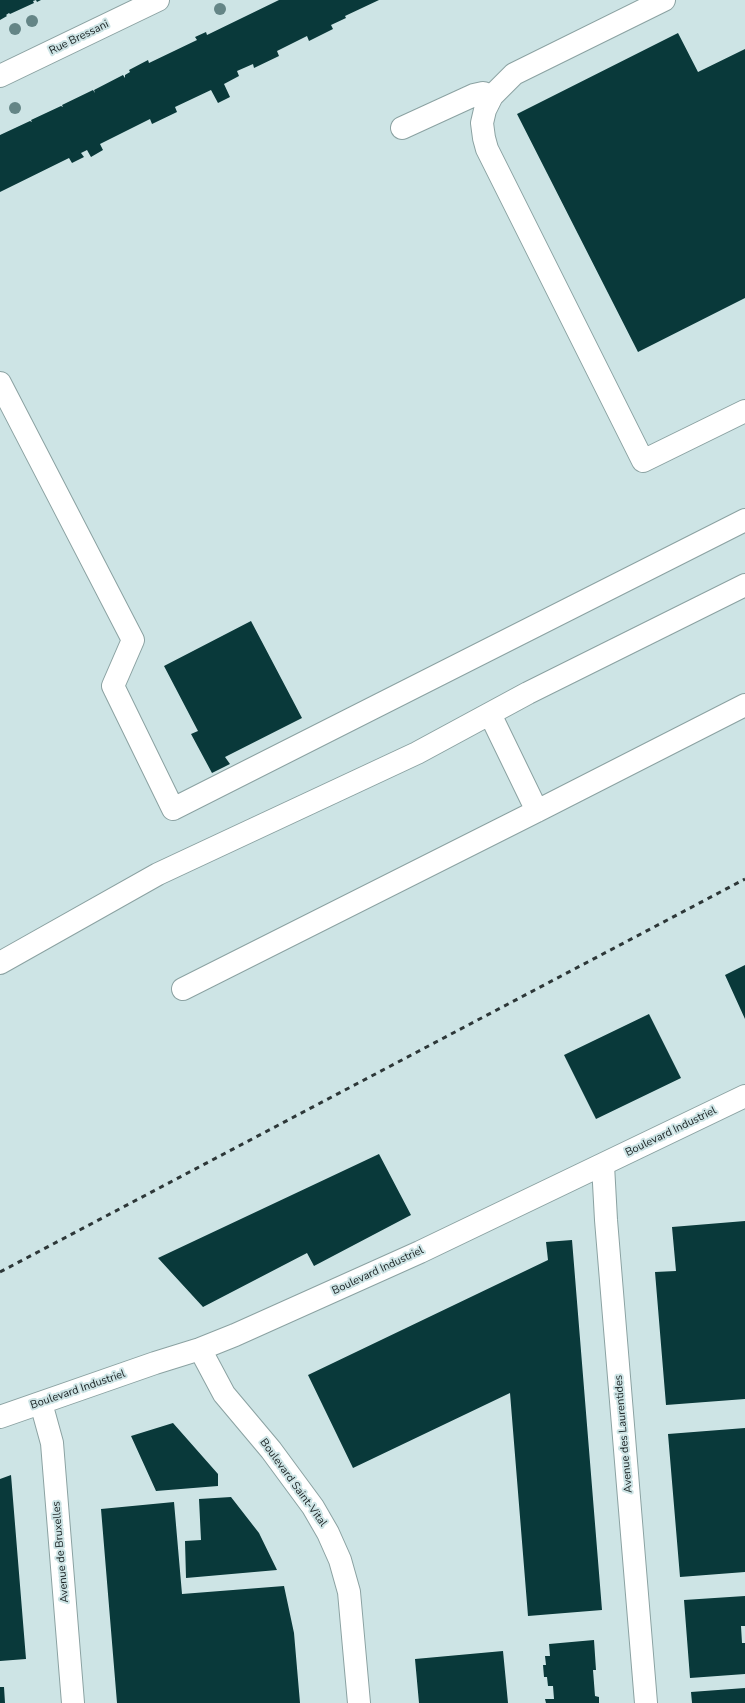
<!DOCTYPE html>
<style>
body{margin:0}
canvas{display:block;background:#cde4e5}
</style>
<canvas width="745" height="1703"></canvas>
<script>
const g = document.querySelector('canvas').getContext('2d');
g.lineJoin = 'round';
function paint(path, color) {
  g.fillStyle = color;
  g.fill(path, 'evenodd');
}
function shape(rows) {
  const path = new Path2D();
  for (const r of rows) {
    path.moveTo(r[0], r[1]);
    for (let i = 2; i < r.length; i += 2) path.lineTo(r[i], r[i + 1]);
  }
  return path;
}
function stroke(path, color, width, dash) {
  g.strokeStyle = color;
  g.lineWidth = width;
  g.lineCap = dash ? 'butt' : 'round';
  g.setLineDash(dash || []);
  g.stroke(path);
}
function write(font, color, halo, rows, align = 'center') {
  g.font = font + ' "Nunito Sans",sans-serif';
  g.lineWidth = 4;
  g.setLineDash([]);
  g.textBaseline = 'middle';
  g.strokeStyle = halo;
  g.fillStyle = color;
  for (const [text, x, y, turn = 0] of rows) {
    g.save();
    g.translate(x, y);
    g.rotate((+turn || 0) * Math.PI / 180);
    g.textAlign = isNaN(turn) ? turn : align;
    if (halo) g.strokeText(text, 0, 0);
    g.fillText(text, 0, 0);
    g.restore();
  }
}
const building = shape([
 [0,0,41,0,37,2,36,0,33,1,34,3,10,14,9,13,6,15,7,16,0,20],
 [279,0,379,0,345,16,346,18,331,25,333,29,309,41,307,36,277,51,279,56,254,68,253,64,237,71,239,76,224,84,230,97,218,103,211,90,175,107,177,112,152,124,150,119,100,144,103,150,91,157,87,150,81,153,84,157,72,163,69,158,0,192,0,135,30,121,32,122,31,120,61,106,63,107,62,105,93,90,95,93,94,90,123,75,125,78,125,75,130,72,129,70,148,60,149,63,197,40,195,37,206,32,207,35],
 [678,33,698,72,745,49,745,298,638,352,517,114],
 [251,621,302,718,225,757,230,764,212,773,191,734,198,731,164,666],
 [745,965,745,1019,725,975],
 [649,1014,681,1078,596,1119,564,1055],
 [379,1154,411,1215,314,1266,307,1253,203,1307,158,1258],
 [745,1221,745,1399,666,1405,655,1272,676,1271,672,1227],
 [572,1240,602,1610,528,1616,510,1393,353,1468,308,1375,548,1260,546,1242],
 [173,1423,218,1474,218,1486,156,1491,131,1436],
 [745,1428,745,1572,680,1577,668,1434],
 [11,1475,26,1659,0,1661,0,1479],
 [231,1497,259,1533,277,1570,186,1578,185,1541,201,1540,199,1499],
 [174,1502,182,1594,284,1586,294,1633,300,1703,117,1703,101,1509],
 [745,1596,745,1626,741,1626,742,1643,745,1643,745,1674,690,1678,684,1600],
 [594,1640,596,1670,593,1670,595,1696,599,1697,599,1703,546,1703,545,1699,554,1699,553,1686,548,1686,547,1677,544,1677,543,1665,546,1665,545,1656,550,1656,549,1644],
 [503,1651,508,1703,419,1703,415,1659],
 [0,1687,4,1687,5,1703,0,1703],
 [745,1688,745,1703,692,1703,691,1692]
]);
const minor = shape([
 [664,0,514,74,492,96,485,110,482,123,484,138,487,149,643,461,745,411],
 [0,76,158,0],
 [402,128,474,95,483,93,492,96],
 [0,383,133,640,113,686,173,809,745,520],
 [490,714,537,811,745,705],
 [0,963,158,874,417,753,528,693,745,585],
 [183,989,537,811],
 [603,1165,606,1220,646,1703],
 [200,1349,224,1394,271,1450,313,1507,328,1533,340,1560,349,1592,359,1703],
 [41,1403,52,1443,73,1703],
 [0,1417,155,1363,200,1349,235,1335,420,1252,745,1096]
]);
const rail = shape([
 [0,1272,745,879]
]);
const trees = [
 [220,9],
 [32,21],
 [15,29],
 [15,108]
];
const streetNames = [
 ["Rue Bressani",79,38,-26],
 ["Boulevard Industriel",671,1132,-26],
 ["Boulevard Industriel",378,1271,-25],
 ["Boulevard Industriel",78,1390,-19],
 ["Avenue des Laurentides",624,1434,-95],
 ["Boulevard Saint-Vital",293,1483,54],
 ["Avenue de Bruxelles",61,1552,-95]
];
paint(building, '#09393a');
stroke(minor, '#8ba2a2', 24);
stroke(minor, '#fff', 22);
stroke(rail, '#2d3738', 3, [5, 5]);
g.fillStyle = '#648586';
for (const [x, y] of trees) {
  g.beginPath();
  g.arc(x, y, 6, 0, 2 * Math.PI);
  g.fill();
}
write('11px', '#182021', '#cde4e5', streetNames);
</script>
